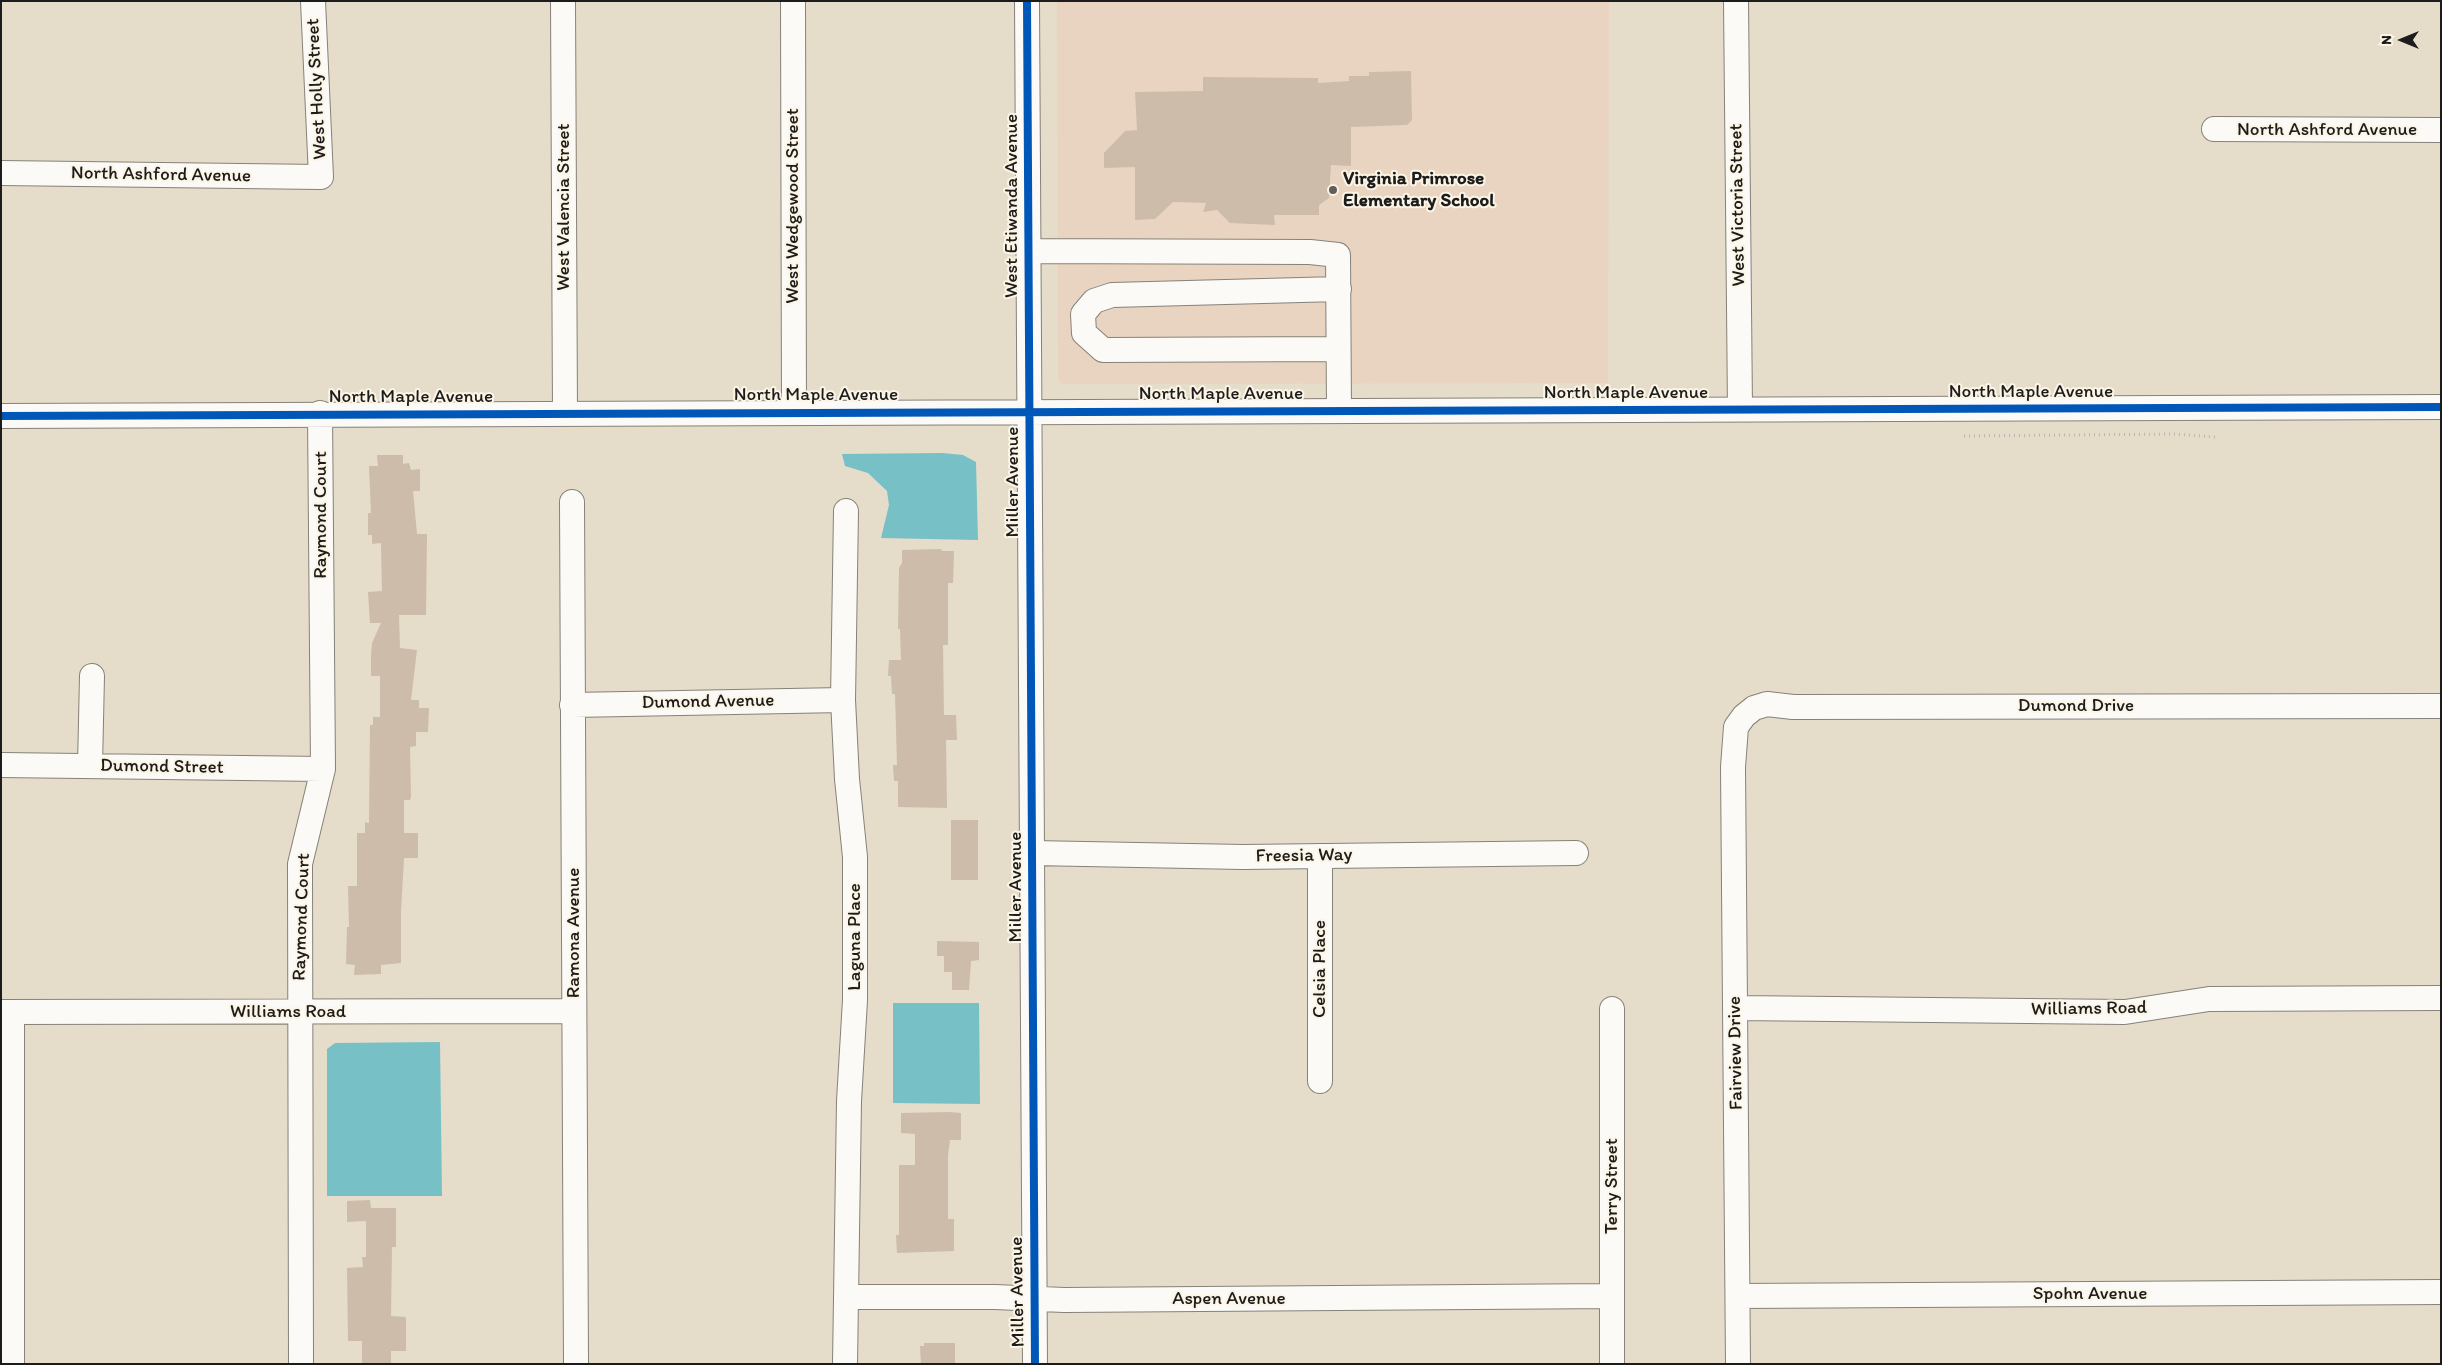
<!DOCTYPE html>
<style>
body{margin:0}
#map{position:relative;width:2442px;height:1365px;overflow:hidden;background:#e5dcca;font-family:Itim,sans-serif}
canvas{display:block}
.frame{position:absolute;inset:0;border:2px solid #1c1c1c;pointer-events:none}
.north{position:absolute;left:2377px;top:15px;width:50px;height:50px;-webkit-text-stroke:4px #fcf5e5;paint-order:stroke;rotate:270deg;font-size:14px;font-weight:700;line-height:20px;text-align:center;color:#1c1c1c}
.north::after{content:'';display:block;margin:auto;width:18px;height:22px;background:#1c1c1c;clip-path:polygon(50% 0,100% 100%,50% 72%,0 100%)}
</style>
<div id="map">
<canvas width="2442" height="1365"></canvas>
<div class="frame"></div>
<div class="north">N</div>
</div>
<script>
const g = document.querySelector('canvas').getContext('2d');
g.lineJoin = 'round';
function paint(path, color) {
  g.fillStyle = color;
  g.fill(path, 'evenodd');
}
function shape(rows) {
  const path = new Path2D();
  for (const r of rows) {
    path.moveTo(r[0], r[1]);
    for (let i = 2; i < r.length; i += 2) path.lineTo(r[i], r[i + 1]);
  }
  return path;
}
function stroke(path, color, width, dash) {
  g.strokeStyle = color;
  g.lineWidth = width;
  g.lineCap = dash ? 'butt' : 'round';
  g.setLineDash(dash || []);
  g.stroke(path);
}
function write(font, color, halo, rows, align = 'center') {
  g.font = font + ' Itim,sans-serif';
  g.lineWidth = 4;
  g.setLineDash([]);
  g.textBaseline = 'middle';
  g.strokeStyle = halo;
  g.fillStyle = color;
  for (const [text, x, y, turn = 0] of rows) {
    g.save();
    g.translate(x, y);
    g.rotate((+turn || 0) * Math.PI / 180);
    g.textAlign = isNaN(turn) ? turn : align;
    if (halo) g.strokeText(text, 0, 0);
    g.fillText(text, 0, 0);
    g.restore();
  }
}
const built = shape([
 [1057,1,1609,1,1608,383,1062,384,1058,378]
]);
const water = shape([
 [942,453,963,455,976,462,978,540,881,538,889,505,887,491,868,473,845,466,842,454],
 [893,1003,979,1003,980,1104,893,1103],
 [440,1042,442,1196,327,1196,327,1049,335,1043]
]);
const building = shape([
 [1411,71,1412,120,1407,125,1351,127,1351,166,1331,165,1329,198,1319,205,1319,215,1274,215,1275,225,1230,223,1217,210,1203,212,1206,203,1173,202,1155,219,1135,220,1135,167,1104,168,1104,153,1125,131,1137,130,1135,92,1203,91,1203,77,1318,78,1318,83,1349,81,1349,76,1369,76,1369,72],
 [377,455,403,455,403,464,409,463,411,470,420,469,420,491,413,491,417,534,427,534,426,615,399,615,400,648,417,650,411,700,419,700,419,708,429,708,428,732,416,732,416,746,410,747,411,797,410,800,404,800,404,833,418,833,418,858,404,858,401,911,401,963,381,965,381,974,354,975,355,965,346,964,347,927,349,927,348,886,357,886,357,833,365,833,365,822,369,823,370,725,373,725,373,717,380,717,380,676,371,676,371,656,372,643,381,623,370,623,368,592,382,591,381,543,372,544,372,535,368,535,368,513,371,513,369,466,378,466],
 [941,549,942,551,954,551,953,583,948,583,948,645,943,645,944,715,956,715,957,740,946,740,947,808,898,807,898,781,894,781,893,765,897,765,895,694,892,694,891,676,888,676,889,660,901,660,900,629,898,629,899,568,902,563,902,550],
 [951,820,978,820,978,880,951,880],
 [937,941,979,942,979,960,971,961,969,990,952,990,952,972,944,972,944,956,937,956],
 [949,1112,961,1113,961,1140,950,1140,948,1155,948,1219,954,1219,954,1251,897,1253,896,1235,899,1235,899,1165,915,1165,915,1134,901,1133,901,1113],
 [370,1200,371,1208,396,1208,396,1247,392,1247,391,1316,406,1317,406,1351,391,1351,391,1364,362,1364,362,1341,348,1341,347,1268,363,1267,362,1257,366,1257,366,1221,347,1222,347,1201],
 [924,1343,955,1343,955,1364,921,1364,920,1346,924,1346]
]);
const path = shape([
 [1964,436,2174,434,2215,437]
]);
const minor = shape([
 [563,1,565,412],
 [793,1,794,411],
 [1027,1,1035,1364],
 [1736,1,1740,409],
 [2214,129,2441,130],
 [1,173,321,177,313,1],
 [1028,251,1310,252,1338,255,1339,410],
 [1337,349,1103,350,1084,333,1083,314,1094,301,1112,295,1339,289],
 [1,416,2441,407],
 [572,502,576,1364],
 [572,705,843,700],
 [1,765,323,769],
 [90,766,92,676],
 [1032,853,1243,857,1576,853],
 [1320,856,1320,1081],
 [1736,1008,2125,1012,2209,999,2441,998],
 [1612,1009,1612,1364],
 [1,1012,574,1011],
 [12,1012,12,1364],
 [1738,1296,2441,1292],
 [846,1297,995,1297,1064,1300,1612,1296],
 [301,1364,300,864,323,769,320,413],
 [845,1364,849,1101,855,1000,855,857,847,779,843,700,846,511],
 [1738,1364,1733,767,1736,727,1744,716,1754,708,1767,704,1793,707,2441,706]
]);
const cycleway = shape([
 [1027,1,1035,1364],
 [1,416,2441,407]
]);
const markers = [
 [1333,190,5,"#625f59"]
];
const streetNames = [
 ["West Holly Street",317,89,-93],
 ["North Ashford Avenue",2327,130],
 ["North Ashford Avenue",161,175,1],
 ["West Victoria Street",1738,205,-91],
 ["West Wedgewood Street",793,206,-90],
 ["West Etiwanda Avenue",1012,206,-90],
 ["West Valencia Street",564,207,-90],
 ["North Maple Avenue",2031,392],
 ["North Maple Avenue",1626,393],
 ["North Maple Avenue",1221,394],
 ["North Maple Avenue",816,395],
 ["North Maple Avenue",411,397],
 ["Miller Avenue",1013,482,-90],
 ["Raymond Court",321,515,-90],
 ["Dumond Avenue",708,702,-1],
 ["Dumond Drive",2076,706],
 ["Dumond Street",162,767,1],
 ["Freesia Way",1304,856,-1],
 ["Miller Avenue",1016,887,-90],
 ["Raymond Court",302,917,-88],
 ["Ramona Avenue",574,933,-90],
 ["Laguna Place",855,937,-90],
 ["Celsia Place",1320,969,-90],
 ["Williams Road",2089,1009,-1],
 ["Williams Road",288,1012],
 ["Fairview Drive",1736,1053,-91],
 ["Terry Street",1612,1186,-90],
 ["Miller Avenue",1018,1292,-91],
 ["Spohn Avenue",2090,1294],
 ["Aspen Avenue",1229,1299]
];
const poiNames = [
 ["Virginia Primrose",1343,179],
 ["Elementary School",1343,201]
];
paint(built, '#e9d4c1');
paint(water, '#77c0c6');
paint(building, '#cdbca9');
stroke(minor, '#868279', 26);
stroke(path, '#b8b7b3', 3, [1, 4]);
stroke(minor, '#fbfaf7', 24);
stroke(cycleway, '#0057b8', 8);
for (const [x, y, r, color] of markers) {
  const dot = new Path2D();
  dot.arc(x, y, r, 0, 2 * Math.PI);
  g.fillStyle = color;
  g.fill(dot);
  stroke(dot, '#fcf5e5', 2);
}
write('19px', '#1c1c1c', '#fcf5e5', streetNames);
write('bold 19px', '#1c1c1c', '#fcf5e5', poiNames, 'left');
</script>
